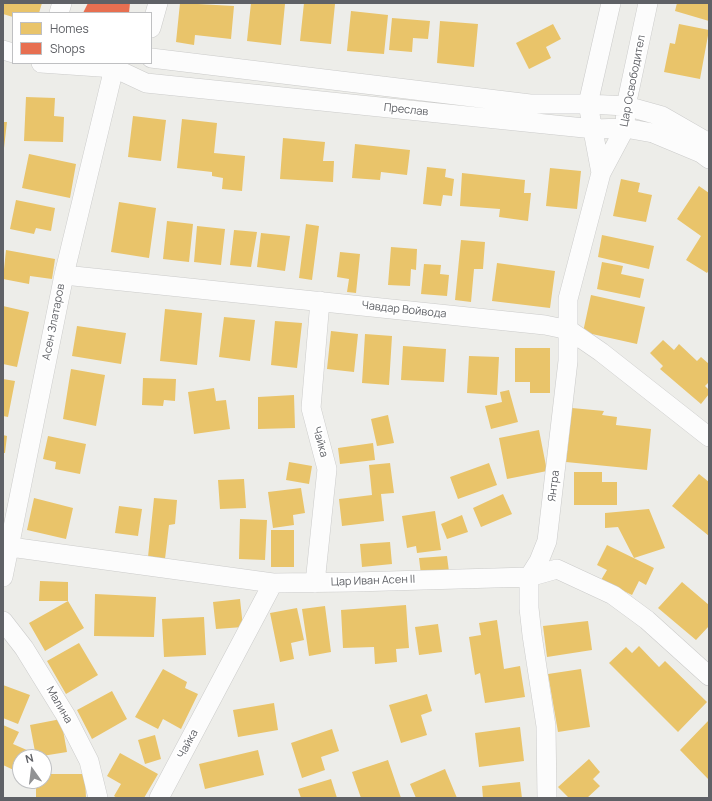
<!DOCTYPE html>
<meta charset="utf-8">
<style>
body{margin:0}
#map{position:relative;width:712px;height:801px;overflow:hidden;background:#edede9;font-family:Manrope,sans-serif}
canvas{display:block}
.frame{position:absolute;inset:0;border:4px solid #5f6166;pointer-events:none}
.legend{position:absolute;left:12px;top:12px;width:140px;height:52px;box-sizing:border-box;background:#fff;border:1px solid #bfc0c2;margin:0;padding:5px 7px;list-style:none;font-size:12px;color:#5f6166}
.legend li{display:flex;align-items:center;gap:8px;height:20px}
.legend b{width:20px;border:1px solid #bfc0c2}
.north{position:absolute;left:12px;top:749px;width:40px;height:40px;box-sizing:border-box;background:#fff;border:1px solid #bfc0c2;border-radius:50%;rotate:346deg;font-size:11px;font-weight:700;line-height:16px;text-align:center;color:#5f6166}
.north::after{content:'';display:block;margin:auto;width:14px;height:18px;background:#919294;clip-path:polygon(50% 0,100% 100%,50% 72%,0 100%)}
</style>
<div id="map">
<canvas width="712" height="801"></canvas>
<div class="frame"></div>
<ul class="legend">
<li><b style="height:11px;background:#e9c46a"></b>Homes</li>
<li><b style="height:11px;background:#e76f51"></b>Shops</li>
</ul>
<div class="north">N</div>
</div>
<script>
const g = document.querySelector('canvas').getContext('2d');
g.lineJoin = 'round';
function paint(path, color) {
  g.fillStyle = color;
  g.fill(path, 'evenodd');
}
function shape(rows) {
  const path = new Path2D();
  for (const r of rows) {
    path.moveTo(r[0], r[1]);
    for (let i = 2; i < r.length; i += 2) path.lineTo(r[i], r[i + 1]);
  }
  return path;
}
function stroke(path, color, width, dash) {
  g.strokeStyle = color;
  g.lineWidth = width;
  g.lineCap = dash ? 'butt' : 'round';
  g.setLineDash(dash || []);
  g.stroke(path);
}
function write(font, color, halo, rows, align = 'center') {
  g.font = font + ' Manrope,sans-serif';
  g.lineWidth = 4;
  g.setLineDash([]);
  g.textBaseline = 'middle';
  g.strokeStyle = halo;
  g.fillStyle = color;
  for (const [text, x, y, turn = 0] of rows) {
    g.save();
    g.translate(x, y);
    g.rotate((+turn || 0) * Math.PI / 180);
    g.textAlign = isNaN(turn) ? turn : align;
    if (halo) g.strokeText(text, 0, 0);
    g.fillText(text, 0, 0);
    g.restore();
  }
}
const homes = shape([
 [3,3,42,3,39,13,13,13,13,17,3,14],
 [180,3,234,6,231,39,195,35,194,45,176,42],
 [251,3,285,4,281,45,247,41],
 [304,3,335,4,331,44,300,41],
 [677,3,709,3,709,21,675,11],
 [351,11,388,15,384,54,347,51],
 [392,18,430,21,428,39,413,38,412,52,389,50],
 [440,21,478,24,474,67,437,63],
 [553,24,561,39,546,47,551,58,529,69,516,43],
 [679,24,709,30,700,79,664,72,670,43,675,44],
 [26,97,55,98,54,116,64,117,63,142,24,141],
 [133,116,166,120,161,161,128,157],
 [182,119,217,123,214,153,245,156,242,191,222,189,223,178,212,176,212,172,177,168],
 [3,122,7,122,4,148,3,147],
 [283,138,325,142,323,161,334,161,333,182,280,179],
 [355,144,410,150,407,175,381,172,380,180,352,178],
 [29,154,76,164,70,198,22,188],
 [427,167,446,169,445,177,454,179,452,196,443,195,441,206,423,204],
 [550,168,581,171,577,209,546,206],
 [462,173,525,180,524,193,531,193,528,221,499,217,500,209,460,206],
 [621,179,640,183,638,192,652,195,646,222,613,216],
 [699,186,709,193,709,270,707,273,686,260,701,236,677,219],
 [16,200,55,208,51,231,36,228,34,234,10,229],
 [119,202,156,208,149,258,111,252],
 [167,221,193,224,189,262,163,259],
 [306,224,319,226,312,280,299,278],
 [197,226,225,229,221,265,194,262],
 [234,230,257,232,251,267,230,265],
 [261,233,290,236,285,271,257,267],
 [602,235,654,246,649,269,598,257],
 [461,240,485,242,483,269,474,269,471,302,455,300],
 [391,247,417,249,416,270,411,269,410,286,388,285],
 [6,250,55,259,52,279,30,276,29,284,3,279],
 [340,252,360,254,356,293,347,292,349,279,337,277],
 [602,262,623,266,621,274,644,279,640,298,597,289],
 [497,263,555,271,550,308,492,301],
 [424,264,441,265,440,274,449,275,447,296,421,294],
 [591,295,645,307,637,344,583,332],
 [3,306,29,312,17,367,3,364],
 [165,309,202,313,197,365,160,361],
 [224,317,255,320,250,361,219,357],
 [275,321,302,323,297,368,271,365],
 [77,326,126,333,121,364,72,356],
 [331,331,358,334,354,372,327,369],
 [365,334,392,336,389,385,362,383],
 [663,340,674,350,679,344,697,361,701,357,709,364,709,382,705,386,709,390,709,394,701,404,660,369,663,366,650,353],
 [403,346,446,349,444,382,401,380],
 [515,348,550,348,550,393,530,393,530,382,515,382],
 [469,356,499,357,497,395,467,393],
 [71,369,105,375,96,426,63,419],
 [143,378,176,379,175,401,164,400,163,406,142,405],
 [3,379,15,381,8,417,3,416],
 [214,388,216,401,226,400,230,429,194,434,188,392],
 [509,390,518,422,491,429,485,406,502,402,500,392],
 [294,395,295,428,258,429,258,397],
 [572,408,604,411,602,415,617,417,616,425,651,429,647,470,566,462],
 [388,415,394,443,377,446,371,419],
 [539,430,547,471,507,479,499,438],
 [3,435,7,436,5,453,3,453],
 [48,436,86,444,80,474,55,469,56,462,43,459],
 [373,443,375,460,340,464,338,448],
 [289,462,312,466,309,484,286,480],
 [390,463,394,493,381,494,384,521,342,526,339,499,372,495,369,465],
 [489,463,497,485,458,499,450,477],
 [574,472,602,472,602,482,617,482,617,505,574,505],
 [699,474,709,482,709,536,672,506],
 [244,479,246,508,220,509,218,480],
 [301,488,305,513,293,515,294,525,273,528,268,492],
 [503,494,512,514,481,527,473,508],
 [34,498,73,508,66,539,27,530],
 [154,498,177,500,175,524,169,525,165,559,148,557],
 [119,506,142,509,138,536,115,533],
 [649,509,665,548,634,558,618,527,605,528,605,513],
 [435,511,441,550,417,553,416,546,407,548,402,516],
 [462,515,468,532,447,539,441,524],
 [240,519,267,520,265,560,239,559],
 [271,530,294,530,294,567,271,567],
 [390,542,392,564,362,567,360,544],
 [607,545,654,568,646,585,639,581,632,595,601,580,607,570,597,565],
 [447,556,449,572,421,575,419,558],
 [40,581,68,582,68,601,84,628,45,651,29,623,68,601,39,601],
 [682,582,709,605,709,626,696,640,658,608],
 [95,594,156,597,154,637,94,636],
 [240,599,243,627,216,629,213,602],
 [406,605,409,648,396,649,397,662,375,664,374,647,343,648,341,610],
 [325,606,331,652,309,656,302,609],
 [297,608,304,640,291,643,294,659,280,662,270,613],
 [204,617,206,655,164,657,162,619],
 [497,620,504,669,520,666,525,697,485,703,480,673,475,675,469,637,481,635,479,623],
 [588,621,592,650,547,657,543,626],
 [438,624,442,652,419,655,415,627],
 [79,643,98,675,66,694,47,661],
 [639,646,659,667,665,661,707,702,678,732,609,663,626,647,632,653],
 [163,669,187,682,185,688,198,694,181,729,163,719,158,729,135,717],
 [581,669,590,727,558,732,548,674],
 [3,685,30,695,18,724,3,718],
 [112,691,127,719,92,739,77,710],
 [427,694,432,711,421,715,427,735,401,743,389,705],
 [274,703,278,730,238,737,233,710],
 [61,719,67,752,36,757,30,725],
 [709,720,709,780,680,750],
 [3,725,19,732,13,744,29,751,27,757,20,757,20,773,3,765],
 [520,727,524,761,479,767,475,733],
 [332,729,339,751,321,757,325,770,302,778,291,743],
 [155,735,161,759,145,764,138,740],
 [258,750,264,775,205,789,199,764],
 [120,753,158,774,144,798,117,798,114,796,121,784,107,776],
 [589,759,600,772,593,779,600,786,587,798,569,798,558,787],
 [388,760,401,798,361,798,352,772],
 [445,769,457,798,416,798,410,784],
 [44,774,85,774,86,798,36,798,36,781,44,781],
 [331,779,337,798,301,798,298,789],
 [520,782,522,798,483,798,482,786]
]);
const shops = shape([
 [88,3,130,3,129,13,83,13]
]);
const minor = shape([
 [59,13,62,3],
 [151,28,158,3],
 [3,50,13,53],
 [151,58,530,104,588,104,626,106,662,116,709,143],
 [41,63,114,68,146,83,594,129,625,128,653,133,701,153,709,159],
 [601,173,588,104,611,3],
 [64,275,545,325,569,330,601,352,709,437],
 [3,546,273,583,354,582,529,577,557,569,613,595,647,620,709,676],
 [3,577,64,275,114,68],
 [315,583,327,469,311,408,320,301],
 [3,621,24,648,66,716,89,761,98,798],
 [159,798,273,583],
 [547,798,546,726,532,635,529,608,529,577,539,561,547,541,568,361,568,299,601,173,625,128,626,106,648,3]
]);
const streetNames = [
 ["Цар Освободител",633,81,-79],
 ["Преслав",406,110,6],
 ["Чавдар Войвода",404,310,6],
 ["Асен Златаров",54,322,-79],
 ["Чайка",320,442,75],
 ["Янтра",554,486,-83],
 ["Цар Иван Асен II",373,581,-2],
 ["Малина",59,705,60],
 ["Чайка",188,744,-62]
];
paint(homes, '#e9c46a');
paint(shops, '#e76f51');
stroke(minor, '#cbcbca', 20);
stroke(minor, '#fcfcfc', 19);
write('11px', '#5f6166', '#fff', streetNames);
</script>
